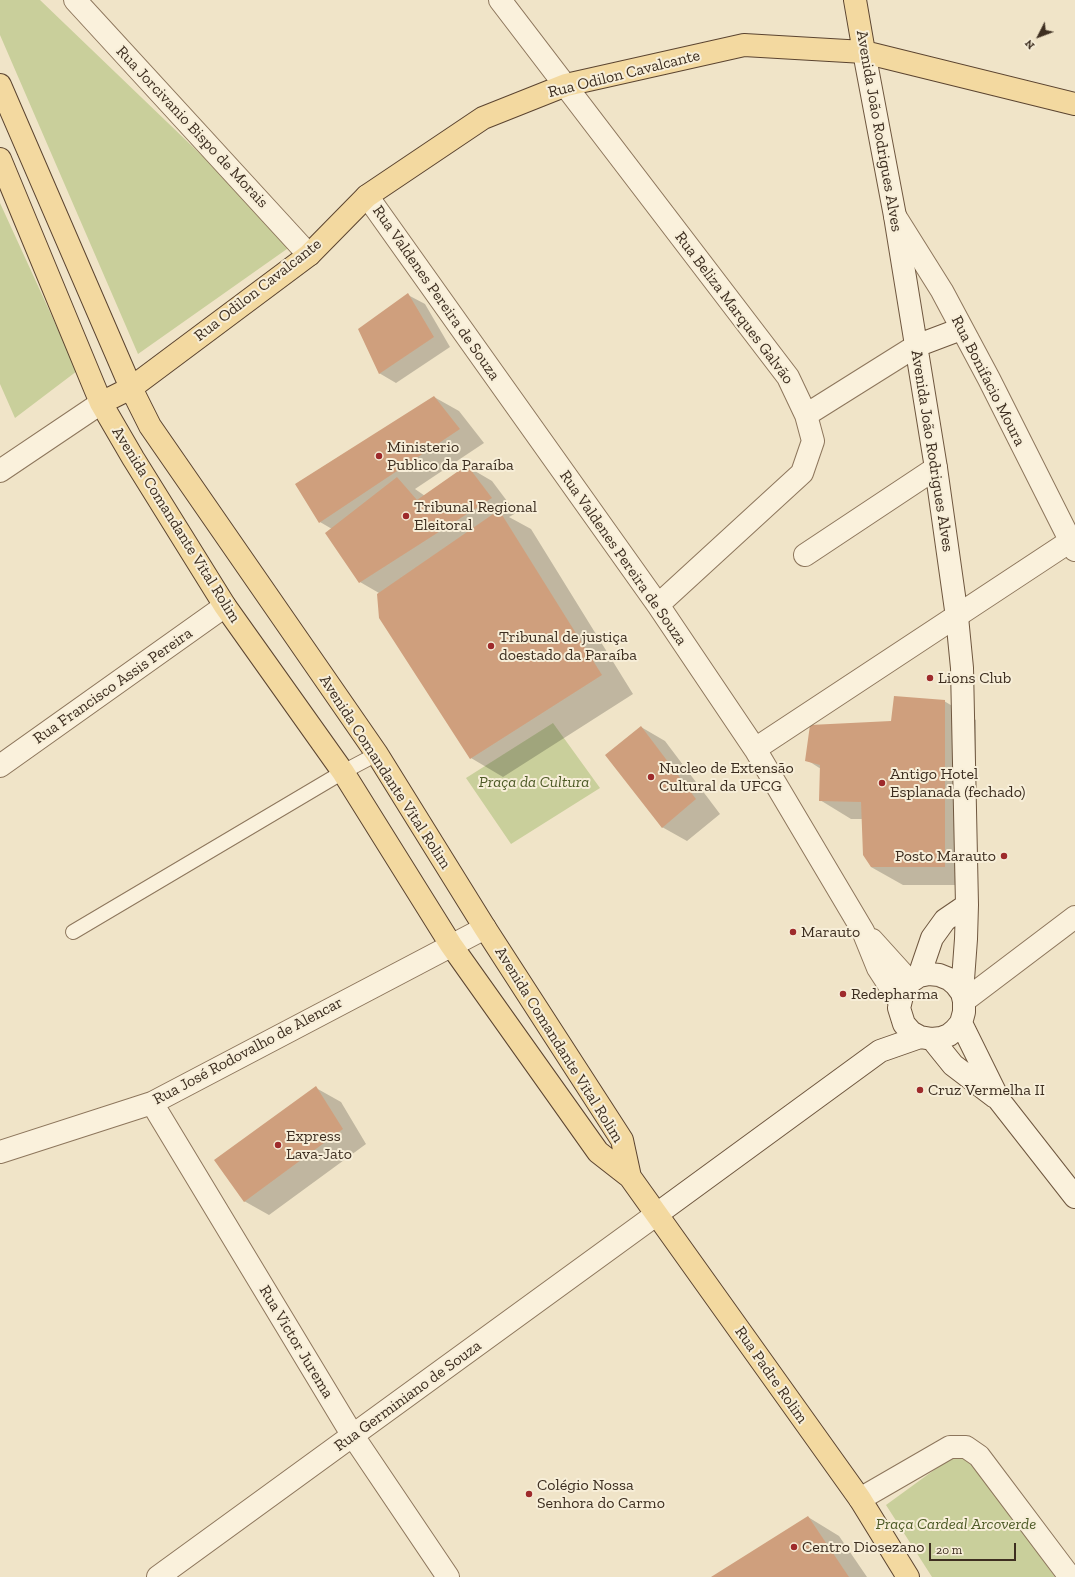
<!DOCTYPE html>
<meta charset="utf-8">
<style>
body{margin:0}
#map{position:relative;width:1075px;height:1577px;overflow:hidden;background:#f0e4c8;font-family:"Zilla Slab",serif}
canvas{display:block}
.north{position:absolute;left:1019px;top:16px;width:40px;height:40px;-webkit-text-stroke:3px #f7eed8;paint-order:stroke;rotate:228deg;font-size:11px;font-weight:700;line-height:16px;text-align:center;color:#3d2e20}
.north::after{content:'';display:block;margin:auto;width:14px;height:18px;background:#3d2e20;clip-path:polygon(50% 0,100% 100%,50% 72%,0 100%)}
.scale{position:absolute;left:929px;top:1543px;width:87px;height:18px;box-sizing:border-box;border:2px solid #3d2e20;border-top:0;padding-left:5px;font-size:12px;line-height:14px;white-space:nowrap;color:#3d2e20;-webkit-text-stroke:3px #f7eed8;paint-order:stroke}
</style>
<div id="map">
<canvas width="1075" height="1577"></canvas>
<div class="north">N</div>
<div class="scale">20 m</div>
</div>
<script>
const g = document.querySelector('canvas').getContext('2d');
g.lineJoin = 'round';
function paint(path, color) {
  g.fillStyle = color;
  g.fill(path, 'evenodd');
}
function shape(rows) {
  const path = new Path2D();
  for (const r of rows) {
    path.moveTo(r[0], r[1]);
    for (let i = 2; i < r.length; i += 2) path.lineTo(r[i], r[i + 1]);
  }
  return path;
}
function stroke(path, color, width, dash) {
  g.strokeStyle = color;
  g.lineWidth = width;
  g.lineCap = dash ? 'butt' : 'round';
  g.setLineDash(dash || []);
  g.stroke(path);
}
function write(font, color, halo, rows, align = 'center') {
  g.font = font + ' "Zilla Slab",serif';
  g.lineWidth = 4;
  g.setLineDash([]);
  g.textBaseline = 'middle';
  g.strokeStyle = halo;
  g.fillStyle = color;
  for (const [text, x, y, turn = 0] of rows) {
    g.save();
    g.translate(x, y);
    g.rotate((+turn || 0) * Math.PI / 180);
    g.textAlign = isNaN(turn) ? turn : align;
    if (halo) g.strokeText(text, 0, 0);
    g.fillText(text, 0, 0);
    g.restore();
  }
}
const green = shape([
 [0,0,40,0,294,244,138,354,0,35],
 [0,203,77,371,15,418,0,384],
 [553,723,600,788,511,844,466,778],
 [963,1449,1055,1577,932,1577,886,1505]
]);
const shadow = shape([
 [408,295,425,304,450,347,396,383,379,373],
 [434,397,459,411,484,443,415,489,425,496,468,467,492,481,516,513,509,517,531,529,633,694,503,777,471,758,380,618,379,593,360,582,332,529,320,522,296,484],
 [944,701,976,720,976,885,903,885,871,867,863,819,851,819,820,800,821,769,807,760,892,722],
 [641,727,665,741,720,814,687,841,662,827],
 [316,1088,341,1102,366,1144,269,1215,244,1201],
 [808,1517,839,1536,867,1577,713,1577]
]);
const building = shape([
 [408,293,434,337,379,374,358,329],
 [434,396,460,429,319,523,295,484],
 [467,465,492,498,359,583,325,533,397,477,417,500],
 [499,510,602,675,470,759,379,618,377,594],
 [894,696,945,700,945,867,871,867,863,855,861,802,819,801,820,765,805,761,810,725,891,721],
 [641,726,696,799,662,828,605,755],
 [316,1086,343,1129,244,1202,214,1160],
 [808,1516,849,1577,711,1577]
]);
const service = shape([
 [73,932,343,772,377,754]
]);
const minor = shape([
 [75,0,309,255],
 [500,0,788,377,806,415,813,441,802,473,658,605],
 [367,196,658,605,755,749,863,931,878,968,900,1002],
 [895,216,942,291,989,379,1075,550],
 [806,415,916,346],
 [0,471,101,403],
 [805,555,936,468],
 [755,749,1075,538],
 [0,766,225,606],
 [872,940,910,982],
 [964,1001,1075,917],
 [152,1103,353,1436,448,1577],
 [0,1152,152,1103,485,928],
 [860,1499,950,1447,966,1447,979,1456,1070,1577],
 [158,1577,657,1214]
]);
const secondary = shape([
 [864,52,895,216,936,468,957,617,962,668,967,905,966,939,962,993,964,1001,964,1012,961,1023,955,1030,949,1035,941,1038,932,1039,920,1037,911,1032,904,1024,899,1008,903,992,910,982,919,976,929,974,939,975,949,979,956,985,962,993],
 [916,346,961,329],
 [919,976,932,938,945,920,967,905],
 [961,1023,999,1100,1075,1197],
 [932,1039,953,1065,995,1097],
 [657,1214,880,1051,920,1037]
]);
const primary = shape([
 [855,0,864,52],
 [0,85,131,388,150,426,377,754,485,928,622,1140,630,1177],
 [0,159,101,403,133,458,225,606,343,772,451,945,598,1152,630,1177,860,1499,908,1577],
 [101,403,131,388,309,255,367,196,483,118,566,85,744,45,864,52,1075,104]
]);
const markers = [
 [379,456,4,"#9e2a2b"],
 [406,516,4,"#9e2a2b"],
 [491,646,4,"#9e2a2b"],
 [930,678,4,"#9e2a2b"],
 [651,777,4,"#9e2a2b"],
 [882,783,4,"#9e2a2b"],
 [1004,856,4,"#9e2a2b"],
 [793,932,4,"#9e2a2b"],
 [843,994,4,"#9e2a2b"],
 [920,1090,4,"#9e2a2b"],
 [278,1145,4,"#9e2a2b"],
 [529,1494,4,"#9e2a2b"],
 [794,1547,4,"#9e2a2b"]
];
const streetNames = [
 ["Rua Odilon Cavalcante",624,74,-14],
 ["Rua Jorcivanio Bispo de Morais",192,127,47],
 ["Avenida João Rodrigues Alves",879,131,80],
 ["Rua Odilon Cavalcante",258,290,-38],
 ["Rua Valdenes Pereira de Souza",436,293,55],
 ["Rua Beliza Marques Galvão",734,308,53],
 ["Rua Bonifacio Moura",988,381,63],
 ["Avenida João Rodrigues Alves",932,451,81],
 ["Avenida Comandante Vital Rolim",176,525,58],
 ["Rua Valdenes Pereira de Souza",623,558,55],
 ["Rua Francisco Assis Pereira",113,686,-35],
 ["Avenida Comandante Vital Rolim",385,772,57],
 ["Avenida Comandante Vital Rolim",559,1045,58],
 ["Rua José Rodovalho de Alencar",248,1051,-28],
 ["Rua Victor Jurema",296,1342,59],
 ["Rua Padre Rolim",771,1375,55],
 ["Rua Germiniano de Souza",408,1396,-36]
];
const poiNames = [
 ["Ministerio",387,447],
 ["Publico da Paraíba",387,465],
 ["Tribunal Regional",414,507],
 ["Eleitoral",414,525],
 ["Tribunal de justiça",499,637],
 ["doestado da Paraíba",499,655],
 ["Lions Club",938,678],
 ["Nucleo de Extensão",659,768],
 ["Cultural da UFCG",659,786],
 ["Antigo Hotel",890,774],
 ["Esplanada (fechado)",890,792],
 ["Posto Marauto",996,856,"right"],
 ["Marauto",801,932],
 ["Redepharma",851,994],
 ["Cruz Vermelha II",928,1090],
 ["Express",286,1136],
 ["Lava-Jato",286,1154],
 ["Colégio Nossa",537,1485],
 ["Senhora do Carmo",537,1503],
 ["Centro Diosezano",802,1547]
];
const parkNames = [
 ["Praça da Cultura",534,782],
 ["Praça Cardeal Arcoverde",956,1524]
];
paint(green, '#c9cf9b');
paint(shadow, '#0003');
paint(building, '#cf9f7d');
stroke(service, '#8d765c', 16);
stroke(minor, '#8d765c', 24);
stroke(secondary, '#6f573f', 24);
stroke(primary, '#5b4430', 24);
stroke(service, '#faf1dc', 14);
stroke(minor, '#faf1dc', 22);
stroke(secondary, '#faf1dc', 22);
stroke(primary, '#f3d9a0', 22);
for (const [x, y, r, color] of markers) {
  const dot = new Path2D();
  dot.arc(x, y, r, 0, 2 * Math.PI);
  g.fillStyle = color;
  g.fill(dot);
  stroke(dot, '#f7eed8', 1.5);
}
write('16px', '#3d2e20', '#f7eed8', streetNames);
write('16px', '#3d2e20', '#f7eed8', poiNames, 'left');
write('italic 16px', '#4d5a26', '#f7eed8', parkNames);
</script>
